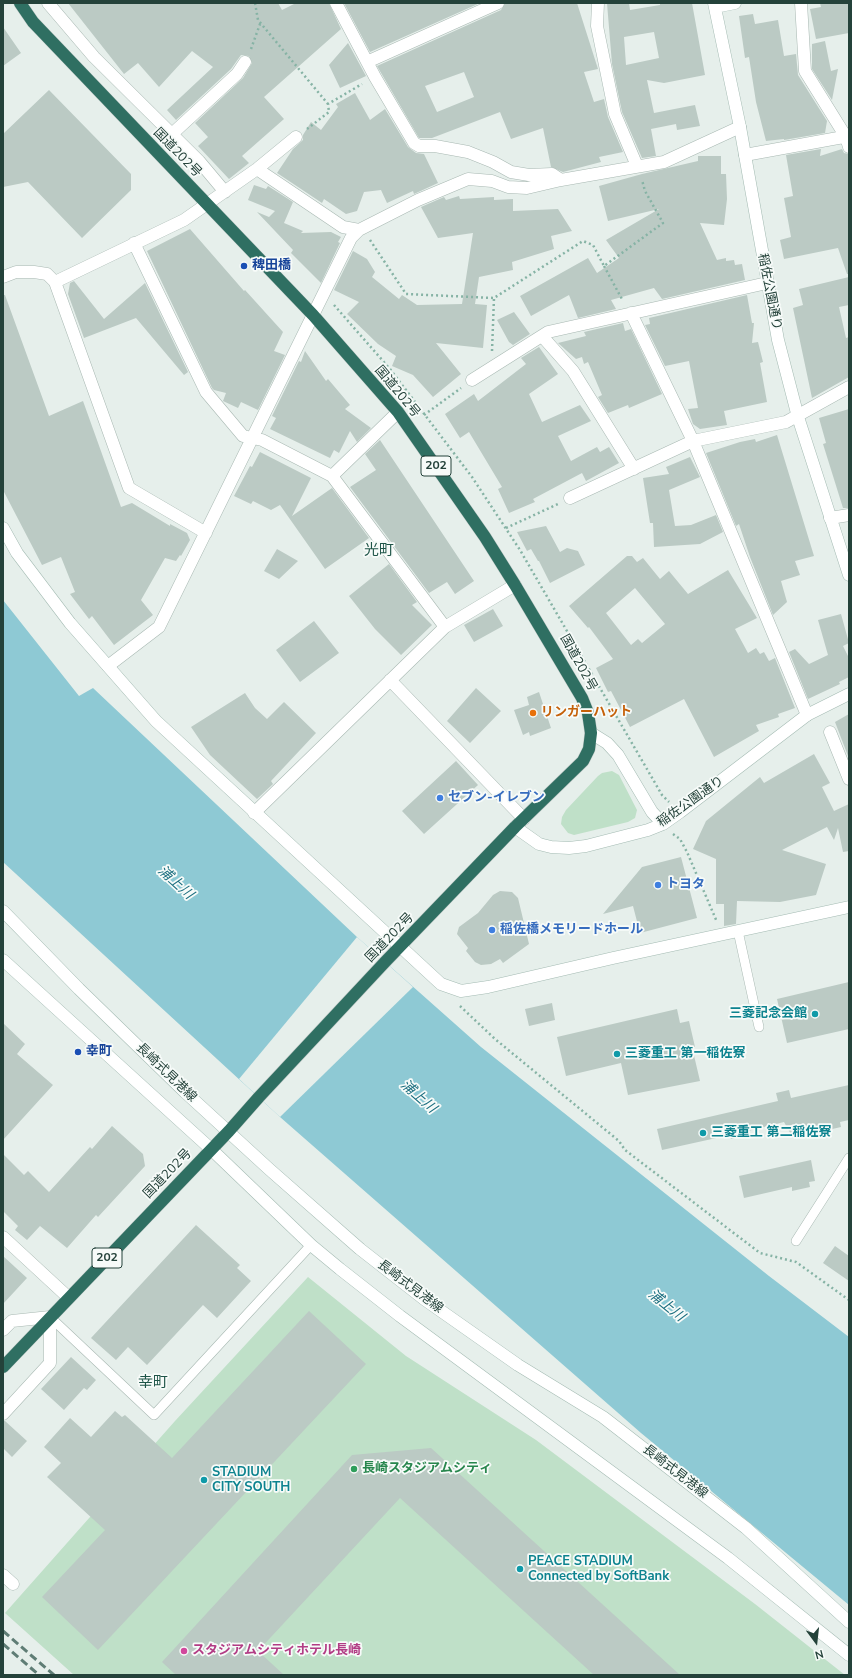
<!DOCTYPE html>
<meta charset="utf-8">
<style>
body{margin:0}
#map{position:relative;width:852px;height:1678px;overflow:hidden;background:#e6efeb;font-family:"Nunito Sans",sans-serif}
canvas{display:block}
.frame{position:absolute;inset:0;border:4px solid #24423a;pointer-events:none}
.north{position:absolute;left:796px;top:1622px;width:40px;height:40px;-webkit-text-stroke:3px #f7fbf9;paint-order:stroke;rotate:165deg;font-size:11px;font-weight:700;line-height:16px;text-align:center;color:#24423a}
.north::after{content:'';display:block;margin:auto;width:14px;height:18px;background:#24423a;clip-path:polygon(50% 0,100% 100%,50% 72%,0 100%)}
</style>
<div id="map">
<canvas width="852" height="1678"></canvas>
<div class="frame"></div>
<div class="north">N</div>
</div>
<script>
const g = document.querySelector('canvas').getContext('2d');
g.lineJoin = 'round';
function paint(path, color) {
  g.fillStyle = color;
  g.fill(path, 'evenodd');
}
function shape(rows) {
  const path = new Path2D();
  for (const r of rows) {
    path.moveTo(r[0], r[1]);
    for (let i = 2; i < r.length; i += 2) path.lineTo(r[i], r[i + 1]);
  }
  return path;
}
function stroke(path, color, width, dash) {
  g.strokeStyle = color;
  g.lineWidth = width;
  g.lineCap = dash ? 'butt' : 'round';
  g.setLineDash(dash || []);
  g.stroke(path);
}
function write(font, color, halo, rows, align = 'center') {
  g.font = font + ' "Nunito Sans","Noto Sans JP",sans-serif';
  g.lineWidth = 3.5;
  g.setLineDash([]);
  g.textBaseline = 'middle';
  g.strokeStyle = halo;
  g.fillStyle = color;
  for (const [text, x, y, turn = 0] of rows) {
    g.save();
    g.translate(x, y);
    g.rotate((+turn || 0) * Math.PI / 180);
    g.textAlign = isNaN(turn) ? turn : align;
    if (halo) g.strokeText(text, 0, 0);
    g.fillText(text, 0, 0);
    g.restore();
  }
}
const green = shape([
 [612,771,619,775,637,810,635,818,628,822,574,835,568,833,561,824,562,817,566,810,598,776,602,773],
 [308,1277,406,1356,536,1440,755,1604,845,1675,74,1675,5,1613,175,1421]
]);
const water = shape([
 [3,600,79,696,93,688,357,937,481,1047,769,1276,849,1337,849,1605,641,1433,280,1117,3,862]
]);
const pier = shape([
 [357,937,413,987,280,1117,239,1079]
]);
const building = shape([
 [68,3,278,3,282,10,296,3,329,3,341,29,264,97,284,119,242,156,249,163,229,179,198,146,208,137,195,123,243,78,252,63,249,56,241,55,231,69,176,120,167,110,213,67,192,51,159,87,138,63,124,74],
 [344,3,480,3,370,52],
 [505,3,577,3,598,69,584,72,594,102,604,99,608,117,623,152,599,157,601,162,563,172,551,167,543,128,511,139,500,112,432,138,419,138,377,66,501,10],
 [464,72,474,97,437,112,425,86],
 [607,3,629,3,630,10,660,5,660,3,692,3,705,75,664,83,647,80,654,113,695,105,700,126,677,130,676,124,651,129,656,156,642,158,622,112,612,64],
 [654,32,659,58,626,65,624,37],
 [820,3,849,3,849,33,816,39,810,9,821,7],
 [753,14,755,24,778,20,784,56,796,54,798,75,827,121,825,133,784,140,784,139,766,141,756,102,749,57,745,58,739,16],
 [3,27,21,53,3,66],
 [825,41,831,71,838,69,832,100,812,69,812,44],
 [348,43,366,76,340,88,329,65],
 [49,90,131,174,131,190,82,238,28,182,3,187,3,134],
 [355,93,370,120,385,109,408,147,416,153,424,154,438,183,414,194,413,191,387,203,381,190,364,192,357,211,346,214,324,199,322,203,277,173,293,149,303,140,303,135,311,122,321,130,338,107,336,104],
 [821,149,820,156,842,149,844,153,849,154,849,274,847,274,838,248,784,259,780,240,791,237,784,198,793,196,786,155],
 [698,156,721,156,721,174,726,174,727,199,724,225,700,223,717,260,726,258,726,261,734,260,735,265,742,264,745,280,662,299,654,288,611,300,616,309,578,318,569,295,531,316,520,296,588,258,597,273,619,258,606,240,659,209,608,221,599,186,642,174,698,161],
 [254,185,266,189,268,186,293,202,284,223,303,231,301,233,331,232,341,237,338,242,340,243,321,283,291,253,293,250,257,212,269,217,275,211,248,200],
 [459,196,460,199,494,197,494,200,513,199,513,211,558,209,572,231,551,236,554,249,512,262,513,270,479,277,475,304,487,305,483,348,436,343,461,374,433,397,413,375,392,366,396,356,378,344,347,314,359,302,334,290,353,251,367,259,375,272,372,277,399,299,402,295,417,305,462,304,473,233,438,238,421,207,444,197,446,200],
 [190,229,244,291,245,290,283,332,274,351,285,355,258,410,241,402,238,408,223,401,226,393,214,390,212,388,147,251],
 [849,277,849,305,839,307,846,338,849,337,849,377,812,398,793,308,803,305,799,289],
 [74,281,104,319,145,283,188,372,184,375,136,318,84,338,68,294,70,283],
 [3,295,5,295,49,416,83,401,121,507,132,503,170,526,170,524,187,533,190,540,181,556,180,555,176,561,165,558,141,600,153,615,114,645,92,616,89,619,70,594,75,592,61,557,42,565,3,490],
 [747,295,752,323,754,323,752,343,758,342,763,362,760,363,767,402,724,411,727,425,700,429,693,424,688,409,698,408,689,361,665,366,645,325,650,324,649,318],
 [514,312,530,334,513,345,509,342,497,320],
 [623,323,625,331,631,329,662,394,629,408,628,405,608,413,598,397,602,395,588,362,584,364,582,357,576,359,558,343,586,336,584,332],
 [539,347,558,374,529,394,542,422,580,405,591,421,558,436,571,461,597,447,600,452,609,447,619,463,586,481,582,473,533,499,535,502,509,513,498,489,502,487,469,432,460,438,445,414,474,394,478,401,526,364,521,358],
 [305,351,326,381,328,379,350,405,345,409,371,428,357,442,350,431,339,453,334,450,330,458,270,429,276,418,272,416,299,361,301,362],
 [849,409,849,508,843,508,823,444,826,443,819,418],
 [777,435,814,556,795,561,800,575,781,581,787,602,773,615,750,557,739,524,736,526,706,453,740,442,755,439,756,442],
 [380,440,474,581,455,594,447,582,429,593,350,487,376,470,365,454],
 [260,452,311,478,292,516,332,488,369,538,325,569,280,505,271,510,253,501,251,504,234,496,250,466,252,467],
 [690,457,700,477,669,490,675,526,691,525,716,515,723,532,700,544,654,547,653,523,650,523,643,478,669,474,666,467],
 [546,526,560,552,567,548,578,551,585,565,550,583,539,561,538,561,531,549,527,551,517,532],
 [277,549,298,561,279,579,264,571],
 [627,556,632,556,637,562,643,558,660,579,669,571,688,594,728,570,757,618,735,629,748,653,756,648,760,654,764,652,769,661,775,658,795,708,778,714,779,717,756,725,759,731,714,757,684,699,630,727,611,691,608,692,596,668,613,659,589,627,588,628,569,606],
 [635,588,665,624,642,643,638,639,631,645,606,613],
 [389,564,417,602,412,605,432,625,401,655,375,629,349,596],
 [493,609,503,626,474,642,464,625],
 [841,614,849,643,843,646,849,658,849,677,839,682,840,684,808,699,789,652,795,649,809,664,828,655,818,620],
 [314,621,339,653,300,682,276,650],
 [476,688,501,711,470,743,447,721],
 [539,692,551,728,530,736,529,732,523,735,514,710,529,705,527,697],
 [245,693,255,708,267,719,284,702,316,733,271,781,273,784,257,799,210,755,191,727],
 [849,714,849,756,848,756,835,722],
 [814,754,830,783,822,787,834,811,849,804,849,851,843,852,838,828,834,840,827,827,782,850,826,864,816,895,780,902,737,901,736,924,724,926,724,904,716,904,716,859,693,849,706,821,760,777,764,783],
 [456,761,478,785,424,834,402,811],
 [681,857,697,918,640,933,633,906,603,914,642,867],
 [500,891,512,892,518,898,529,944,503,963,500,959,491,964,481,965,475,962,466,951,468,948,457,934,459,927,478,913,493,895],
 [849,982,849,1029,787,1043,777,999],
 [552,1003,555,1020,529,1026,525,1009],
 [677,1009,680,1023,689,1021,695,1047,692,1047,700,1081,628,1095,621,1063,566,1076,557,1037],
 [3,1023,25,1044,17,1054,53,1085,3,1140],
 [849,1085,849,1120,840,1122,841,1127,793,1138,784,1122,748,1131,748,1135,731,1139,730,1135,662,1150,657,1129,778,1101,776,1093,789,1090,791,1098],
 [112,1126,143,1154,145,1166,98,1217,96,1215,67,1248,40,1226,27,1240,15,1230,18,1226,3,1211,3,1154,24,1175,28,1171,49,1192,90,1147,92,1149],
 [811,1160,815,1181,809,1182,810,1187,792,1191,792,1187,744,1198,739,1176],
 [196,1225,240,1265,237,1268,251,1281,217,1318,203,1305,147,1365,128,1347,116,1360,91,1338],
 [835,1246,849,1256,849,1281,823,1263],
 [3,1256,27,1278,3,1304],
 [309,1311,366,1364,98,1650,42,1597,105,1530,47,1477,61,1463,44,1447,70,1418,91,1437,115,1411,122,1417,125,1415,172,1458],
 [71,1357,96,1380,87,1390,84,1388,64,1410,41,1389],
 [3,1421,5,1421,27,1441,12,1457,3,1448],
 [431,1448,680,1675,594,1675,400,1498,258,1651,284,1675,176,1675,162,1662,352,1455]
]);
const path = shape([
 [255,3,258,20,328,104],
 [251,49,260,24],
 [307,129,329,112,328,104,362,84],
 [370,240,406,294,494,298,583,241,593,245,604,266,663,223,645,191,642,180],
 [604,266,623,301],
 [334,305,390,369,472,477,520,550,662,795,669,802],
 [492,351,494,298],
 [424,415,461,388],
 [506,528,558,504],
 [673,834,680,839,687,852,717,922],
 [460,1006,495,1039,619,1141,625,1150,760,1253,796,1262,849,1300]
]);
const lane = shape([
 [738,931,759,1027],
 [796,1241,849,1158],
 [50,1317,154,1415,311,1245]
]);
const street = shape([
 [48,3,94,57,199,161,225,192],
 [336,3,375,77,414,143,419,146,435,146,468,152,493,162,511,172,529,175,552,174,561,180],
 [598,3,597,26,615,114,637,166],
 [801,3,805,71,846,137,849,147],
 [367,62,498,3],
 [172,134,237,74,245,62],
 [745,155,849,136],
 [257,169,343,227,359,230],
 [134,243,206,392,243,436,262,440,332,476,445,627],
 [3,277,16,272,34,272,47,274,55,282,129,488,206,533],
 [55,282,184,220,257,169,296,137],
 [631,313,693,441,807,715],
 [542,336,573,371,634,469],
 [472,380,548,332,767,283],
 [332,476,398,412],
 [570,498,693,441,786,422,849,387],
 [830,518,849,515],
 [108,666,159,627,351,238,359,230,418,200,468,179,492,181,508,187,527,188,561,180,664,162,740,127],
 [390,680,524,819],
 [830,732,849,779],
 [254,813,445,627,515,585],
 [3,1237,69,1298],
 [3,1330,12,1321,50,1317,50,1363,3,1414],
 [3,1575,13,1584]
]);
const secondary = shape([
 [714,3,740,127,778,340,798,417,849,575],
 [715,7,735,3],
 [3,528,17,553,70,623,156,721,441,984,461,991,488,987,613,958,849,907],
 [591,733,607,743,618,755,652,812,663,824],
 [515,827,539,844,551,847,569,848,586,846,648,830,663,824,680,812,807,715,849,694],
 [3,911,79,989,185,1092,269,1169,360,1249,424,1299,518,1365,603,1417,746,1528,849,1622],
 [3,960,211,1149,311,1245,340,1269,400,1316,728,1558,849,1655]
]);
const highway = shape([
 [3,1367,229,1131,259,1097,385,962,515,827,583,761,589,749,591,733,588,713,582,698,515,585,485,537,398,412,313,315,33,22,20,3]
]);
const rail = shape([
 [3,1631,54,1675],
 [3,1644,39,1675]
]);
const markers = [
 [244,266,4,"#1a4fb4"],
 [533,713,4,"#e8710a"],
 [440,798,4,"#3f7fe0"],
 [658,885,4,"#3f7fe0"],
 [492,930,4,"#3f7fe0"],
 [815,1014,4,"#0f9aa8"],
 [78,1052,4,"#1a4fb4"],
 [617,1054,4,"#0f9aa8"],
 [703,1133,4,"#0f9aa8"],
 [354,1469,4,"#2e9e5b"],
 [204,1480,4,"#0f9aa8"],
 [520,1569,4,"#0f9aa8"],
 [184,1651,4,"#d1479c"]
];
const shields = [
 [436,466,30],
 [107,1258,30]
];
const shieldNames = [
 ["202",436,466],
 ["202",107,1258]
];
const streetNames = [
 ["国道202号",177,153,46],
 ["稲佐公園通り",769,292,79],
 ["国道202号",397,392,50],
 ["国道202号",578,663,61],
 ["稲佐公園通り",691,802,-35],
 ["国道202号",390,938,-46],
 ["長崎式見港線",166,1073,44],
 ["国道202号",168,1174,-46],
 ["長崎式見港線",410,1287,37],
 ["長崎式見港線",675,1472,38]
];
const transitNames = [
 ["稗田橋",252,266],
 ["幸町",86,1052]
];
const foodNames = [
 ["リンガーハット",541,713]
];
const shopNames = [
 ["セブン-イレブン",448,798],
 ["トヨタ",666,885],
 ["稲佐橋メモリードホール",500,930]
];
const cultureNames = [
 ["三菱記念会館",807,1014,"right"],
 ["三菱重工 第一稲佐寮",625,1054],
 ["三菱重工 第二稲佐寮",711,1133],
 ["STADIUM",212,1473],
 ["CITY SOUTH",212,1488],
 ["PEACE STADIUM",528,1562],
 ["Connected by SoftBank",528,1577]
];
const leisureNames = [
 ["長崎スタジアムシティ",362,1469]
];
const hotelNames = [
 ["スタジアムシティホテル長崎",192,1651]
];
const waterNames = [
 ["浦上川",175,883,42],
 ["浦上川",418,1097,41],
 ["浦上川",666,1306,39]
];
const quarterNames = [
 ["光町",379,551],
 ["幸町",153,1383]
];
paint(green, '#bfe0c8');
paint(water, '#8ec9d4');
paint(pier, '#e6efeb');
paint(building, '#bbcac4');
stroke(lane, '#a8b8b2', 10);
stroke(street, '#a8b8b2', 13);
stroke(secondary, '#a4bbb3', 13);
stroke(highway, '#c2cac8', 13);
stroke(path, '#86b3a5', 2.5, [2, 3]);
stroke(lane, '#fff', 9);
stroke(street, '#fff', 12);
stroke(secondary, '#fff', 12);
stroke(highway, '#2f6f62', 12);
stroke(rail, '#5f7d75', 3, [8, 4]);
for (const [x, y, r, color] of markers) {
  const dot = new Path2D();
  dot.arc(x, y, r, 0, 2 * Math.PI);
  g.fillStyle = color;
  g.fill(dot);
  stroke(dot, '#f7fbf9', 1.5);
}
for (const [x, y, w] of shields) {
  const box = new Path2D();
  box.roundRect(x - w / 2, y - 10, w, 20, 3);
  g.fillStyle = '#f7fbf9';
  g.fill(box);
  stroke(box, '#24423a', 1);
}
write('bold 12px', '#24423a', null, shieldNames);
write('13px', '#24423a', '#f7fbf9', streetNames);
write('bold 13px', '#164399', '#f7fbf9', transitNames, 'left');
write('bold 13px', '#c56008', '#f7fbf9', foodNames, 'left');
write('bold 13px', '#366cbe', '#f7fbf9', shopNames, 'left');
write('bold 13px', '#0d838f', '#f7fbf9', cultureNames, 'left');
write('bold 13px', '#27864d', '#f7fbf9', leisureNames, 'left');
write('bold 13px', '#b23c85', '#f7fbf9', hotelNames, 'left');
write('italic 14px', '#1c6f80', '#f7fbf9', waterNames);
write('15px', '#1f5548', '#f7fbf9', quarterNames);
</script>
